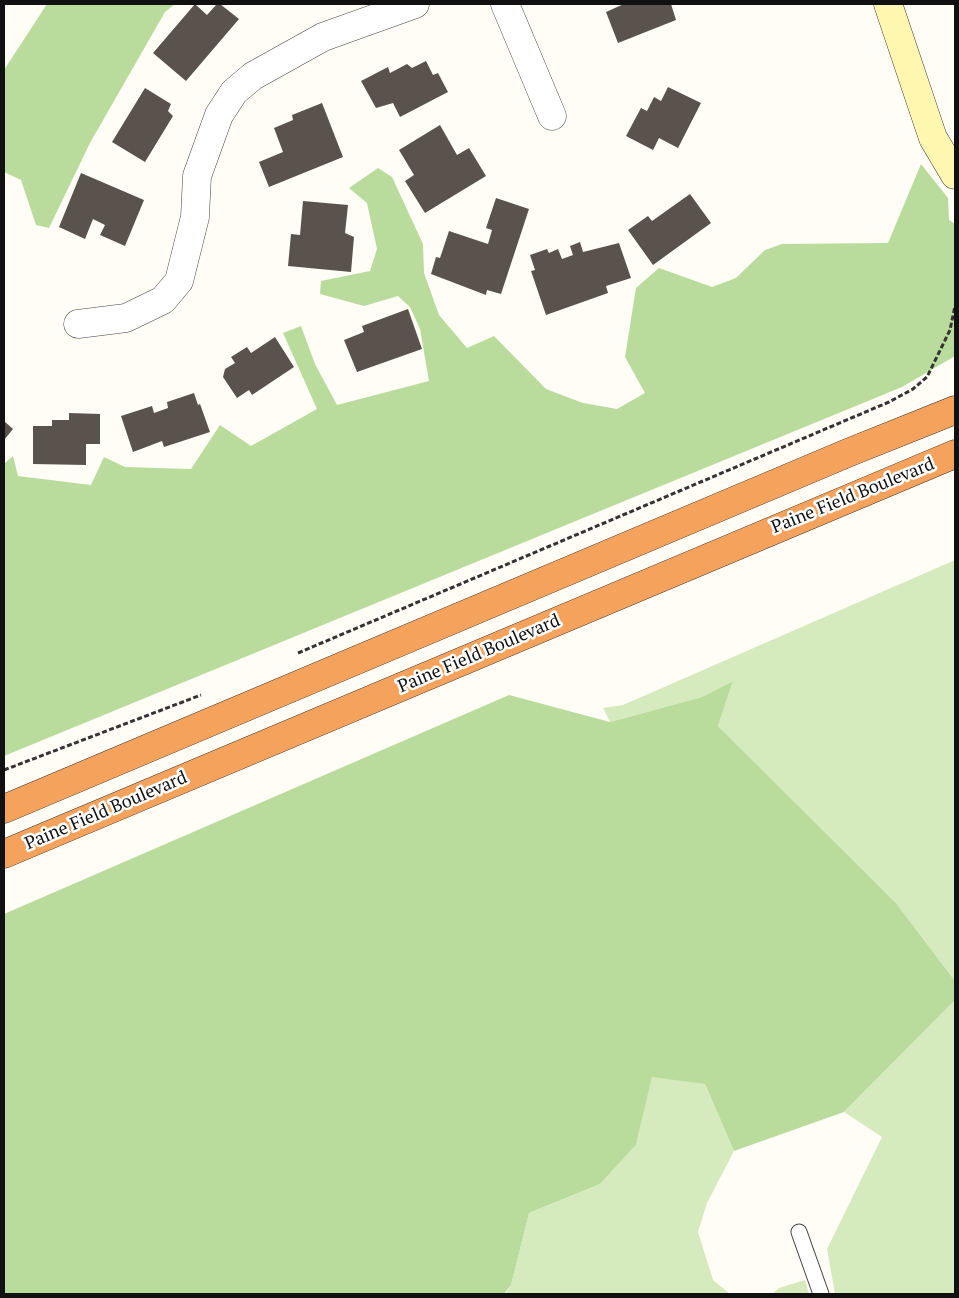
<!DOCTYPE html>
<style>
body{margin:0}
#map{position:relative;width:959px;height:1298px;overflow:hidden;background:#fffdf5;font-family:"PT Serif",serif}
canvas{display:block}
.frame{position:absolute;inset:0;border:5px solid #111;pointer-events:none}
</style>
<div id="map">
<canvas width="959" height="1298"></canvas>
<div class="frame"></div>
</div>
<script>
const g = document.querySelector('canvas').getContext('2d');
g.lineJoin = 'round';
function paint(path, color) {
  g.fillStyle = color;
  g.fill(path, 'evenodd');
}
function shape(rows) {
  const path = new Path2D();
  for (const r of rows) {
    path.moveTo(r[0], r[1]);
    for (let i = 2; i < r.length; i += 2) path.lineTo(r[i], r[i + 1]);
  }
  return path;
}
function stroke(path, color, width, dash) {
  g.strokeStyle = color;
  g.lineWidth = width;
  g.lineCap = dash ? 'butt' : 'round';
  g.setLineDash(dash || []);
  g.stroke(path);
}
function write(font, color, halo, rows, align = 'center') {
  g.font = font + ' "PT Serif",serif';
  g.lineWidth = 5;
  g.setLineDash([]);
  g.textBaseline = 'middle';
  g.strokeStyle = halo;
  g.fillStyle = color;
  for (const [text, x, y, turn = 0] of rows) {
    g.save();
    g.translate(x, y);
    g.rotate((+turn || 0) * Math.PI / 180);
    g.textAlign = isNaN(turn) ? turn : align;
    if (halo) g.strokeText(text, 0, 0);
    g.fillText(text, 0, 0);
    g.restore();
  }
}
const green = shape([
 [955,560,955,981,896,903,718,726,733,681,702,697,610,722,603,708,623,705],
 [955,1000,955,1294,835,1294,827,1249,882,1137,844,1112],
 [652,1076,705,1084,734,1151,707,1203,698,1232,713,1280,730,1294,505,1294,511,1285,529,1213,600,1184,636,1145],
 [805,1280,809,1294,772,1294,779,1288]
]);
const forest = shape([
 [47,4,175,4,165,12,90,143,49,228,36,225,21,180,4,172,4,70],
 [921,164,948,198,949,220,955,224,955,356,902,387,4,756,4,464,13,456,18,476,91,485,104,457,125,467,191,469,220,425,251,446,317,409,283,333,301,326,315,364,337,405,429,381,420,329,410,307,398,296,364,306,320,294,321,281,370,271,377,249,367,203,349,188,378,168,392,177,423,244,424,273,439,315,467,348,494,336,546,389,583,403,617,409,645,393,625,357,636,288,659,268,712,287,736,278,765,250,782,244,888,243],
 [733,681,718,726,896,903,955,981,955,1000,844,1112,734,1151,705,1084,652,1077,636,1145,600,1184,529,1213,511,1285,504,1294,4,1294,4,914,509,695,610,722,702,697]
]);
const building = shape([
 [195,4,207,15,217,4,220,4,239,19,186,81,153,53],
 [624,4,671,4,676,20,618,43,606,12],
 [426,61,433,75,438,73,448,92,400,117,393,103,376,108,361,81,388,67,390,73,407,64,412,68],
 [668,87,701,103,678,148,659,138,653,150,626,136,641,108,647,111,654,97,661,101],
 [145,88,171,104,168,111,173,116,145,162,112,142],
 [322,103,343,157,269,187,259,162,283,152,274,128,293,120,292,115],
 [440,125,457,155,469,148,486,176,425,213,405,181,414,175,399,150],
 [81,173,144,200,125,246,100,235,105,225,93,219,85,239,59,227],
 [690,194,711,223,653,265,628,230,648,216,652,221],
 [496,198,529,209,501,294,487,290,486,295,431,274,436,257,440,258,449,231,488,244,492,230,486,228],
 [303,201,348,205,345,233,354,237,351,272,288,266,291,234,300,235],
 [580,242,583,252,619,243,631,278,606,286,608,293,546,315,531,271,535,270,530,255,547,249,549,253,558,249,562,259,573,255,570,246],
 [408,309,422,349,357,372,344,340,364,332,362,326],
 [275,337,294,367,252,395,249,390,237,398,223,377,225,369,235,363,231,357,247,347,251,353],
 [194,393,198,405,200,404,210,432,164,447,162,441,133,452,121,416,152,406,154,413,168,408,167,402],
 [69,413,100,414,100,444,86,444,86,465,33,464,33,426,52,426,52,420,69,420],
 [4,421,13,429,4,440]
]);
const path = shape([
 [298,653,889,402,913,389,927,377,950,330,955,306],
 [4,770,201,695]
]);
const lane = shape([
 [799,1232,821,1294]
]);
const street = shape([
 [505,4,552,116],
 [78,324,126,318,163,300,179,281,195,217,197,176,219,115,234,92,253,76,323,37,415,4]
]);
const secondary = shape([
 [888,4,933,138,955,175]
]);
const highway = shape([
 [4,809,850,452,955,410],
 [4,854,955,454]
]);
const streetNames = [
 ["Paine Field Boulevard",853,496,-22],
 ["Paine Field Boulevard",479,654,-23],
 ["Paine Field Boulevard",106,811,-23]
];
paint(green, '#d5ebbd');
paint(forest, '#b9dc9c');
paint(building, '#5a524d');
stroke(lane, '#444', 17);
stroke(street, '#444', 29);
stroke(secondary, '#333', 29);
stroke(highway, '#222', 29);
stroke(path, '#333', 3, [5, 2.5]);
stroke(lane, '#fff', 15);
stroke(street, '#fff', 28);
stroke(secondary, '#fff6b0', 28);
stroke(highway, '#f5a25d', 28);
write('18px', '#111', '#fff', streetNames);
</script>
